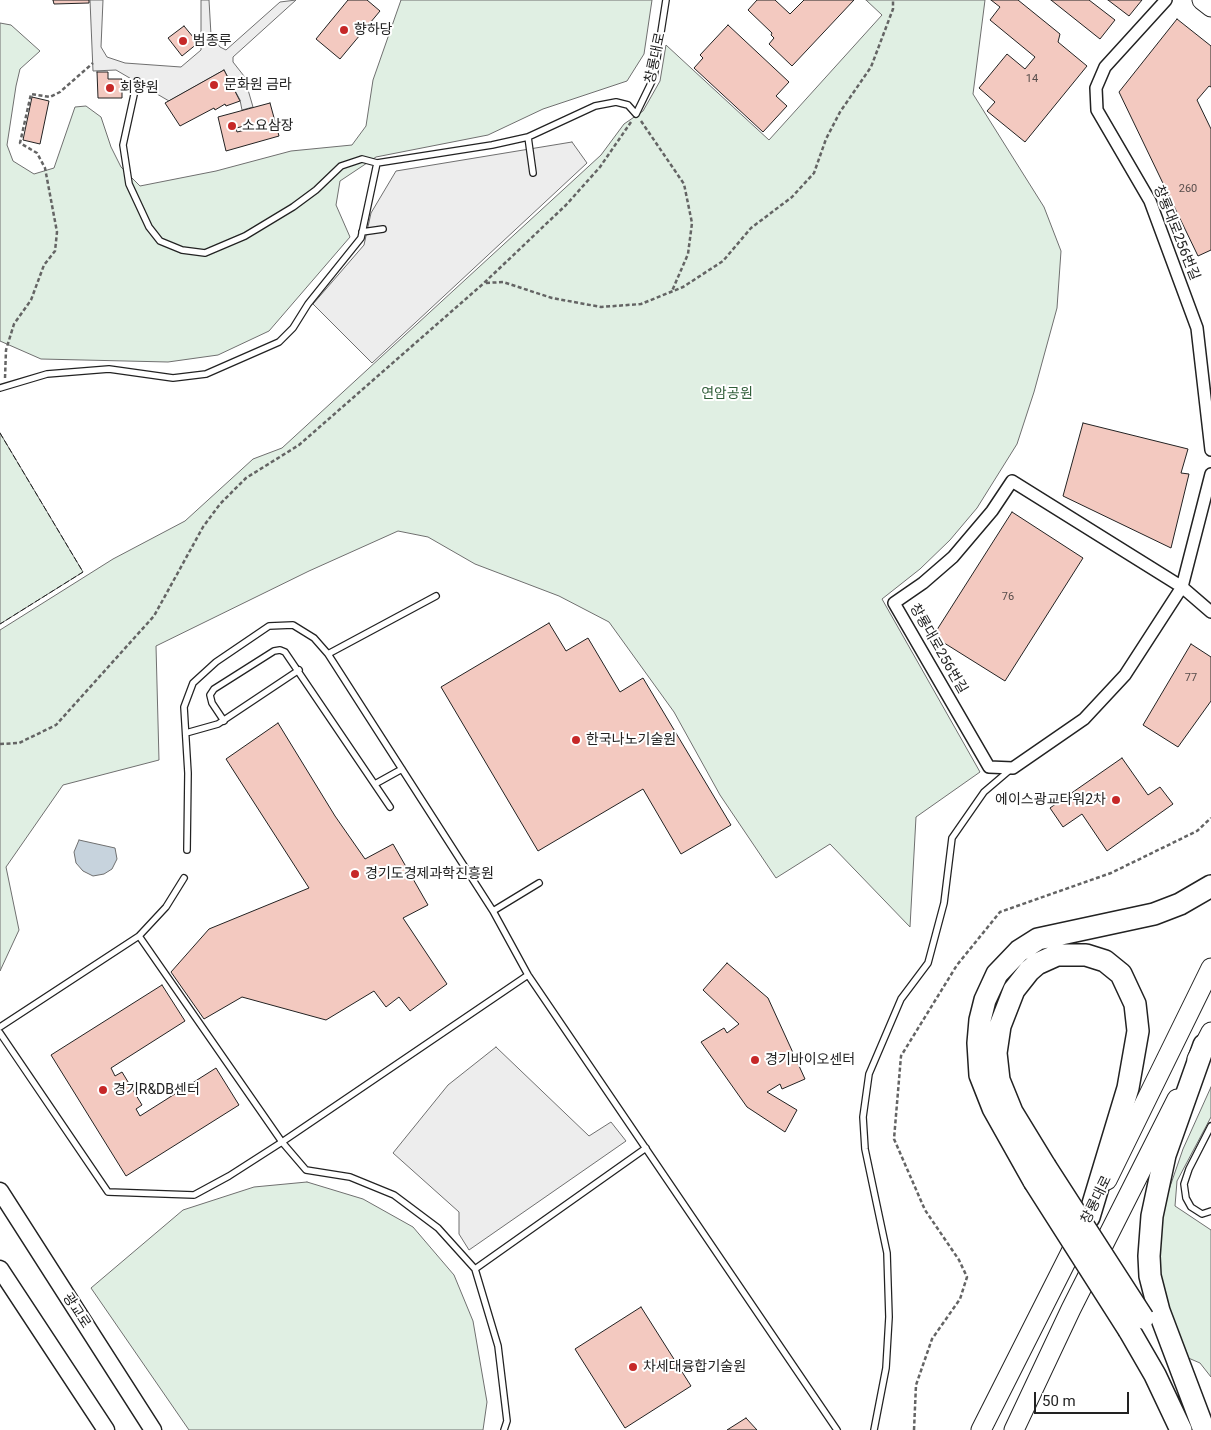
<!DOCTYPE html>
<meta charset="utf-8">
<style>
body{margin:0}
#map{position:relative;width:1211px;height:1430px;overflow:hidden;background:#fff;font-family:Roboto,sans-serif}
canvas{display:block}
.scale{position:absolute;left:1034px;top:1392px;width:95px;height:22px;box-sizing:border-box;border:2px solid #222;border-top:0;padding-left:6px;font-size:15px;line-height:18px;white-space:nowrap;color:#222;-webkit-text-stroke:4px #fff;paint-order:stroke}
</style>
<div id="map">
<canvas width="1211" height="1430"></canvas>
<div class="scale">50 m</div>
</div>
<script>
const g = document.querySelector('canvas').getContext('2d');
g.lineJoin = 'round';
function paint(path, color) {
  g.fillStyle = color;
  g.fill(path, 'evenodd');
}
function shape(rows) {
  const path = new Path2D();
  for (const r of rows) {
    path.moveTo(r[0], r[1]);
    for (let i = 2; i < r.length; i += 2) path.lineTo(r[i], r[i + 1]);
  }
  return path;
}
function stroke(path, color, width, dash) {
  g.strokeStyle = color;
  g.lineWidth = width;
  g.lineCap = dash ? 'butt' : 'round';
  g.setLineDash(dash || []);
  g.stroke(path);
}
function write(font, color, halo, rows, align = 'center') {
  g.font = font + ' Roboto,"Noto Sans KR",sans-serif';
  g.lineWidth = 4;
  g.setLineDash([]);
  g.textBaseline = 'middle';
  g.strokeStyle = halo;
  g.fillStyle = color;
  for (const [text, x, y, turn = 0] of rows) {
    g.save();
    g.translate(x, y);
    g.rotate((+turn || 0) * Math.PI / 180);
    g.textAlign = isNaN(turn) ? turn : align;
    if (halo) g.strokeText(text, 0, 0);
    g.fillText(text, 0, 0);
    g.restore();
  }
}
const green = shape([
 [401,0,652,0,644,54,627,81,543,109,488,135,376,157,340,181,336,205,350,237,269,331,218,355,168,362,41,359,0,341,0,23,11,25,40,51,20,69,16,86,7,145,13,161,34,174,54,168,75,107,86,106,101,117,111,147,121,167,140,186,216,171,291,151,352,145,366,126,373,80,401,0],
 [866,0,985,0,973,94,1044,207,1061,251,1057,308,1034,392,1017,444,977,508,950,540,920,569,882,599,980,772,916,817,910,927,830,844,776,878,720,795,674,712,609,622,559,596,475,564,428,537,398,531,309,571,156,646,159,760,63,785,6,867,19,930,0,971,0,630,113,559,185,521,253,459,282,448,601,155,624,124,643,111,660,81,666,45,769,140,882,15,866,0],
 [0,433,83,572,0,624,0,433],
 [1211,1087,1211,1117,1177,1181,1175,1206,1211,1230,1211,1377,1200,1363,1186,1357,1159,1284,1156,1241,1163,1207,1183,1149,1211,1087],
 [307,1182,363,1199,413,1227,454,1275,473,1321,487,1402,483,1430,189,1430,91,1288,183,1210,254,1187,307,1182]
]);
const parking = shape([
 [90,0,103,0,101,47,107,57,125,63,181,67,201,50,201,0,209,0,211,35,220,47,226,50,280,2,296,0,233,57,233,62,244,76,253,107,242,110,240,100,224,70,169,101,116,70,93,71,90,0],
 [572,142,587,163,372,363,313,304,364,245,371,213,396,171,572,142],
 [496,1047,589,1136,611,1122,626,1141,469,1250,459,1234,459,1212,393,1153,448,1085,496,1047]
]);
const water = shape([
 [79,840,115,848,117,859,112,869,104,874,93,876,83,871,76,863,74,852,79,840]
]);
const building = shape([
 [53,0,89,0,89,3,54,4,53,0],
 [348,0,367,0,380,11,340,59,316,39,348,0],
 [757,0,775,0,790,14,804,0,854,0,792,66,769,44,774,38,771,35,772,33,748,10,757,0],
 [991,0,1018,0,1060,34,1058,42,1087,66,1025,142,987,111,995,102,979,88,1007,54,1025,69,1035,57,990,20,1000,7,991,0],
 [1051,0,1089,0,1115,20,1100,39,1051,0],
 [1108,0,1142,0,1129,16,1108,0],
 [1177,19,1211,46,1211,87,1209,86,1197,100,1211,129,1211,250,1198,256,1119,92,1177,19],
 [728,25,789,82,776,96,787,106,763,132,694,68,703,58,700,55,728,25],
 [184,26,198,43,182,56,168,38,184,26],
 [224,70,240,101,226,106,225,104,215,110,214,108,180,126,165,103,224,70],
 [97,72,108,72,108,79,122,79,122,98,98,98,97,72],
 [32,97,49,101,40,144,23,140,32,97],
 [270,103,279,136,226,151,218,117,270,103],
 [258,123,259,127,237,132,236,128,258,123],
 [1083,423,1188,449,1181,473,1189,474,1171,548,1063,496,1083,423],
 [1012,512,1083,558,1005,681,933,636,1012,512],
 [549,623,566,651,588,638,620,692,643,678,731,825,681,854,643,789,538,851,441,687,549,623],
 [1191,644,1211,657,1211,701,1178,747,1143,725,1191,644],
 [278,723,335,816,365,859,393,844,428,905,403,918,447,984,410,1011,399,997,386,1007,374,991,326,1020,242,997,204,1019,171,972,209,929,309,888,226,759,278,723],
 [1122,758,1148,795,1160,787,1173,804,1107,851,1082,814,1063,827,1050,808,1122,758],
 [727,963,768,998,805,1079,782,1089,780,1084,767,1092,797,1110,785,1132,747,1107,701,1042,724,1028,727,1033,739,1024,703,990,727,963],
 [162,985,185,1021,111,1068,115,1076,122,1072,142,1105,136,1109,140,1116,216,1068,239,1105,126,1176,51,1055,162,985],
 [641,1307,691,1386,625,1428,575,1349,641,1307],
 [746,1418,757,1430,727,1430,746,1418]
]);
const path = shape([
 [641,121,684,184,692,223,688,254,672,291],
 [486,283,503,282,552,298,601,307,641,304,683,287,723,261,751,228,792,197,814,173,826,139,840,112,871,67,893,9,893,0],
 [5,378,6,350,14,324,31,300,44,265,55,251,57,232,45,168,37,153,20,143,31,94,50,97,60,92,93,63],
 [0,744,19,743,56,725,154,616,203,527,220,504,246,478,299,445,484,283,566,205,600,167,631,122],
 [914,1430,916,1385,932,1339,960,1299,967,1277,959,1260,925,1210,894,1139,901,1056,957,965,1000,912,1111,873,1197,831,1211,818]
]);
const lane = shape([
 [137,81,123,145,129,184,149,227,160,241,182,250,205,253,245,236,293,207,316,190,341,166,362,159,377,163,492,145,528,137,595,106,616,102,628,105,636,114,654,77,666,0],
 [528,137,533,173],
 [362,232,383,229],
 [0,388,47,374,109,369,173,378,206,374,279,342,293,328,308,304,361,238,377,163],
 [328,654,436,596],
 [224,721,212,703,210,695,214,689,274,651,280,650,285,652,390,807],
 [186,733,218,724,299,670],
 [375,784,402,769],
 [187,850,188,773,184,707,193,683,216,662,269,626,293,625,314,638,328,654,493,911,528,975,837,1430],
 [493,911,539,883],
 [139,936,282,1142,306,1170,350,1177,394,1195,438,1228,475,1269,498,1346,507,1421,504,1430],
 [0,1027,139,936,166,907,184,878],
 [0,1033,108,1192,194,1195,229,1176,282,1142,528,975],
 [1211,1126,1189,1169,1184,1184,1186,1198,1191,1207,1202,1214,1211,1211],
 [475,1269,646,1148],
 [874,1430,886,1368,889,1317,887,1253,865,1149,863,1117,869,1074,901,999,928,963,944,903,952,838,984,792,1011,769]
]);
const street = shape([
 [1166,0,1105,67,1096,88,1097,110,1150,201,1197,328,1211,450],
 [1211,474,1182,587,1125,675,1084,719,1013,768,989,767,894,603,923,583,953,557,992,511,1012,481,1182,587,1211,612]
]);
const secondary = shape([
 [0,1191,153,1430],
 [0,1269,106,1430]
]);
const primary = shape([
 [1202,0,1211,7],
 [1197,1059,1211,1032],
 [1107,1180,1211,968],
 [981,1430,1080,1234],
 [1014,1430,1071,1309,1177,1099]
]);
const highway = shape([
 [1045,1166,1012,1112,999,1080,996,1053,1000,1026,1014,990,1029,971,1037,964,1057,955,1086,955,1105,961,1121,974,1135,1004,1138,1031,1128,1088,1089,1217],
 [1034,1181,993,1108,980,1075,978,1043,980,1020,985,1000,997,974,1019,951,1038,939,1154,914,1180,904,1211,886],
 [1129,1330,1155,1375,1181,1430],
 [1204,1430,1159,1311,1150,1276,1149,1256,1152,1216,1165,1155,1204,1045]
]);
const highwayBridge = shape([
 [1045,1166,1143,1318],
 [1034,1181,1129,1330]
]);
const fence = shape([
 [0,433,83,572,0,624]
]);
const markers = [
 [344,30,5,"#c62828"],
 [183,41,5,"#c62828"],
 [214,85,5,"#c62828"],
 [110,88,5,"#c62828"],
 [232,126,5,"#c62828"],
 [576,740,5,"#c62828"],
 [1116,800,5,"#c62828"],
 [355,874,5,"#c62828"],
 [755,1060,5,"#c62828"],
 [103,1090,5,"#c62828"],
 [633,1367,5,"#c62828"]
];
const numberNames = [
 ["14",1032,79],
 ["260",1188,189],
 ["76",1008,597],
 ["77",1191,678]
];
const poiNames = [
 ["향하당",354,30],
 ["범종루",193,41],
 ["문화원 금라",224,85],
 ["회향원",120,88],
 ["소요삼장",242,126],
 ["한국나노기술원",586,740],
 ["에이스광교타워2차",1106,800,"right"],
 ["경기도경제과학진흥원",365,874],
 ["경기바이오센터",765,1060],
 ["경기R&DB센터",113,1090],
 ["차세대융합기술원",643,1367]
];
const streetNames = [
 ["창룡대로",656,58,-78],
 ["창룡대로256번길",1176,233,68],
 ["창룡대로256번길",938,649,60],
 ["창룡대로",1097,1200,-64],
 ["광교로",76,1311,57]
];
const parkNames = [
 ["연암공원",727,394]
];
paint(green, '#e0efe3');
stroke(green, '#6f6f6f', 1);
paint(parking, '#ededed');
stroke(parking, '#6f6f6f', 1);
paint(water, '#c7d3dd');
stroke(water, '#6f6f6f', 1);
paint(building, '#f3c9c0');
stroke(building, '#222', 1);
stroke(lane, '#222', 8);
stroke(street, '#222', 14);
stroke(secondary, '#222', 19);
stroke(primary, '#222', 21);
stroke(highway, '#222', 24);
stroke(path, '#646464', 2.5, [4, 2.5]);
stroke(lane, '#fff', 5.5);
stroke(street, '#fff', 11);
stroke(secondary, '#fff', 16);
stroke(primary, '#fff', 19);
stroke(highway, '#fff', 21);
stroke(highwayBridge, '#222', 24, []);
stroke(highwayBridge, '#fff', 21);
stroke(fence, '#222', 1, [6, 2.5]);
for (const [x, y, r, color] of markers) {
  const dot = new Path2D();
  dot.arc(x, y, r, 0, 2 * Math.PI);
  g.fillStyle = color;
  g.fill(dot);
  stroke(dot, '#fff', 2);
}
write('11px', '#564c4a', null, numberNames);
write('14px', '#222', '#fff', poiNames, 'left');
write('14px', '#222', '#fff', streetNames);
write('14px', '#2f5e38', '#fff', parkNames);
</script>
